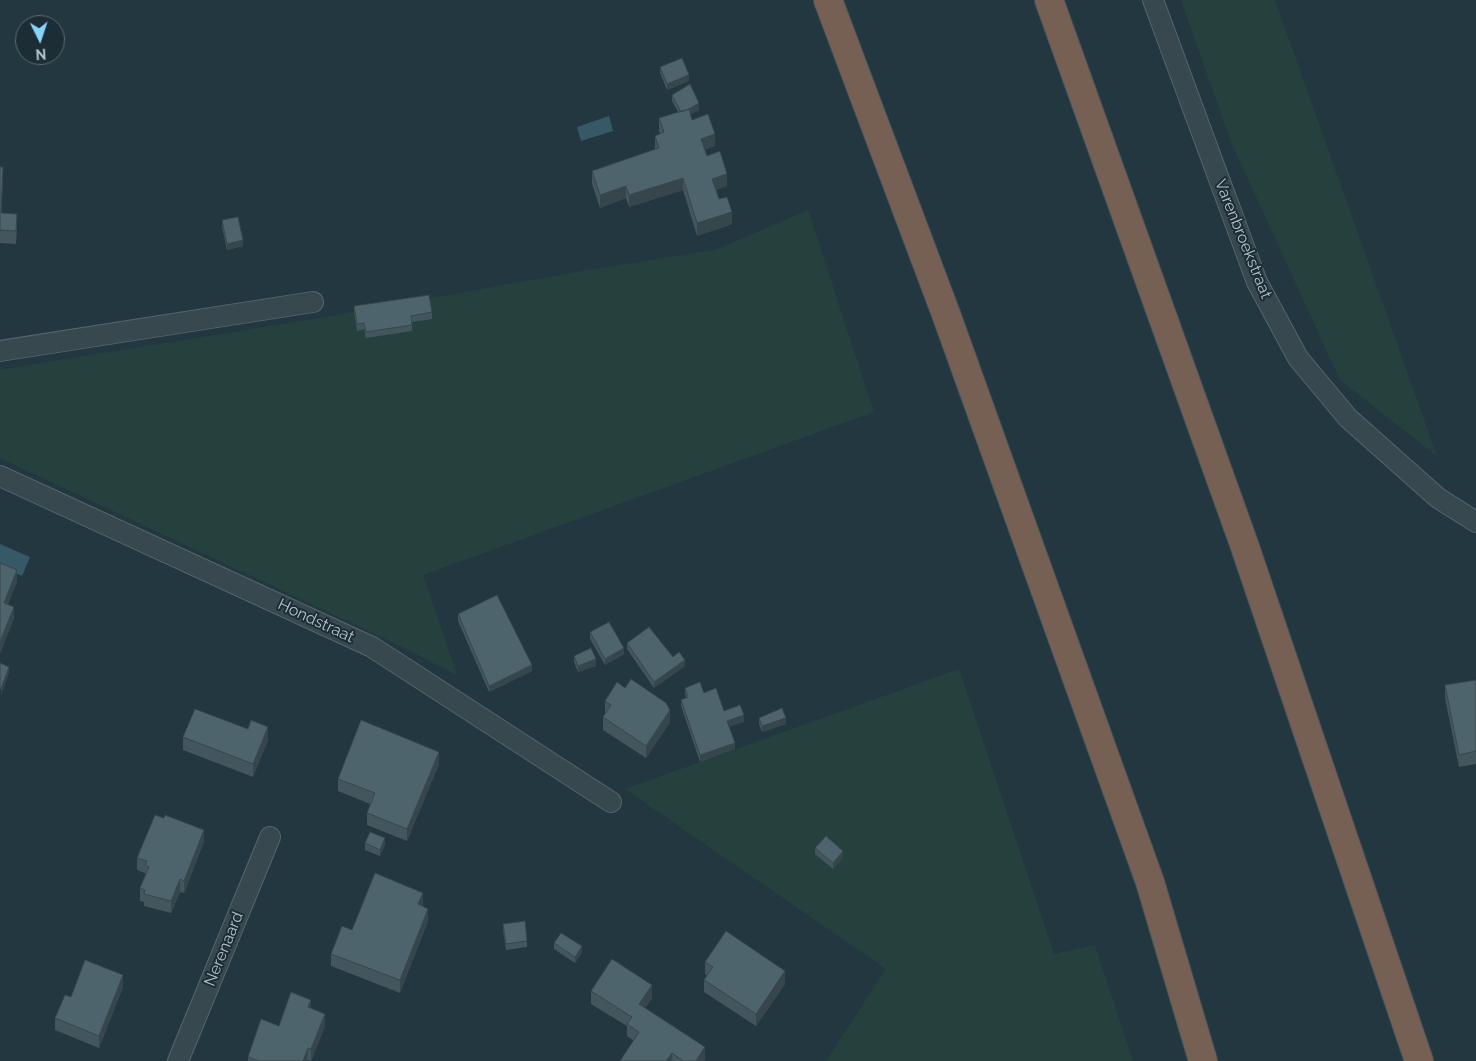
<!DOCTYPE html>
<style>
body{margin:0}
#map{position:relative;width:1476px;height:1061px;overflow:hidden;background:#233740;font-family:Raleway,sans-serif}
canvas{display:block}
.north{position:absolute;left:15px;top:15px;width:50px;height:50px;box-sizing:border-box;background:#1d2d35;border:1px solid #596971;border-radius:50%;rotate:176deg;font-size:14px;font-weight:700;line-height:20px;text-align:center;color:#b4c2ca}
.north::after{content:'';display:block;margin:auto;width:18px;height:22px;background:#87d3fc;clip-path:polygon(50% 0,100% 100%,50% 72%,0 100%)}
</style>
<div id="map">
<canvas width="1476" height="1061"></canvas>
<div class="north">N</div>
</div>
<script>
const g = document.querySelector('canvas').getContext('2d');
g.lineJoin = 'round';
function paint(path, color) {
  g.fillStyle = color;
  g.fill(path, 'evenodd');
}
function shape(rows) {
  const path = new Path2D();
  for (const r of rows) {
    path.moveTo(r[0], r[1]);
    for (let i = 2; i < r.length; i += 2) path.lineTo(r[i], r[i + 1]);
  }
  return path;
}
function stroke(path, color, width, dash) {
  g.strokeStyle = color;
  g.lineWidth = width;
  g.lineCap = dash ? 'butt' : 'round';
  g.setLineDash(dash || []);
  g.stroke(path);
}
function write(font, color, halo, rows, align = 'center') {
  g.font = font + ' Raleway,sans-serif';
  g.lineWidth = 4;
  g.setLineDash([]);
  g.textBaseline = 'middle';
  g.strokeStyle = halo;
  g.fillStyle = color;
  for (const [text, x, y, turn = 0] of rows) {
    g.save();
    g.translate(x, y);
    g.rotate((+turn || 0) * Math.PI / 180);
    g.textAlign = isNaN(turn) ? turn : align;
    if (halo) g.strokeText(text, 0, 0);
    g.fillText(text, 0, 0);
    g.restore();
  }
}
const green = shape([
 [1181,0,1275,0,1437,456,1340,380,1231,142],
 [808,210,874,412,423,575,457,675,394,643,0,458,0,370,331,316,587,270,715,250],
 [959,669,1054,954,1095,945,1133,1061,826,1061,886,969,625,789]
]);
const water = shape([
 [609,116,613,131,581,141,577,127],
 [0,544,30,557,22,576,0,567]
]);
const street = shape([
 [1153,0,1257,282,1298,358,1348,418,1438,498,1476,522],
 [0,351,313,302],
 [0,476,372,647,611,802],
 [178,1061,270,837]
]);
const highway = shape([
 [828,0,946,314,1150,882,1203,1061],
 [1049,0,1244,544,1419,1061]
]);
const wall = shape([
 [660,67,689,81,667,90,660,73],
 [672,95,699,110,690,114,692,120,715,146,704,150,707,156,727,186,716,190,719,199,732,224,697,236,683,190,629,207,626,198,600,208,592,184,592,171,655,149,655,136,660,134,659,131,659,118,678,112,672,101],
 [0,155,0,167,3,179,1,213,17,226,16,244,0,243],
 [222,220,243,246,227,250,222,227],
 [354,306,432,312,432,319,412,322,412,331,366,338,364,329,357,331,354,312],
 [458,614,532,671,489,692,458,621],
 [590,632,624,654,605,665,590,639],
 [627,643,685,666,654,688,627,649],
 [574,656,596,666,578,672,574,662],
 [1476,680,1476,764,1459,767,1445,698,1445,685],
 [625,688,670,722,646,758,603,730,603,717,605,714,605,701],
 [685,688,704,693,724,711,744,722,729,726,735,749,700,762,681,706,681,700,686,698,685,694],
 [759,718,786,724,762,732,759,724],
 [248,729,268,740,253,777,183,750,183,737],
 [439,764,407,841,367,825,367,813,370,804,338,791,338,779],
 [204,842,184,893,180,892,171,913,144,906,144,902,140,901,140,888,145,875,145,873,137,870,137,858],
 [365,843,385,844,380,856,365,850],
 [815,848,843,857,833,869,815,854],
 [423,905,423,906,428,921,400,993,331,966,331,954,352,930],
 [503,924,527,941,527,947,506,950,503,930],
 [554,943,582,952,575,963,554,949],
 [705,962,785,984,756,1026,704,992,704,980,707,976,705,974],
 [123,987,99,1048,55,1030,55,1018,71,997],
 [591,991,652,998,645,1008,705,1059,704,1061,620,1061,634,1041,627,1036,627,1026,591,1004],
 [311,1008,325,1026,311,1061,308,1060,307,1061,248,1061,248,1057,279,1026]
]);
const shadedWall = shape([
 [689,75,689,81,667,90,667,84],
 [699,103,699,110,681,119,681,113],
 [715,134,715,146,701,151,701,139],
 [3,167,3,179,1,225,1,213],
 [727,174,727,186,712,191,712,179],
 [683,178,683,190,629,207,629,195],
 [626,186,626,198,600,208,600,195],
 [732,212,732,224,697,236,697,223],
 [243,240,243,246,227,250,227,244],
 [17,570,17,582,4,615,4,603],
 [14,607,14,619,0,654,0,642],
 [624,648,624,654,605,665,605,659],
 [596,659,596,666,578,672,578,666],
 [685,660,685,666,654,688,654,682],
 [532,665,532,671,489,692,489,686],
 [9,667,9,673,1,696,1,689],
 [670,710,670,722,646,758,646,746],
 [744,715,744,722,727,727,727,721],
 [786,718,786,724,762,732,762,726],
 [268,727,268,740,253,777,253,764],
 [735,743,735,749,700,762,700,755],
 [439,752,439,764,407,841,407,829],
 [204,830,204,842,184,893,184,881],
 [385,838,385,844,380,856,380,850],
 [843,851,843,857,833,869,833,863],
 [180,879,180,892,171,913,171,901],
 [423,893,423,905,418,917,418,904],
 [428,909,428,921,400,993,400,980],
 [582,946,582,952,575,963,575,957],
 [785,971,785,984,756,1026,756,1014],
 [123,975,123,987,99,1048,99,1036],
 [652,985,652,998,639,1016,639,1004],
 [311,1000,311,1012,308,1007],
 [325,1014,325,1026,311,1061,311,1049],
 [705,1047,705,1059,704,1061,696,1061],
 [308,1048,307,1061,303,1061],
 [672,1053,672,1061,666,1061]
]);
const building = shape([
 [682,58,689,75,667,84,660,67,682,58],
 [690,84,699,103,689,109,681,112,672,95,690,84],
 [689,109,692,120,708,114,715,134,701,139,707,156,720,151,727,174,712,179,719,199,727,197,732,212,697,223,683,178,629,195,626,186,600,195,592,171,659,148,655,136,664,132,659,118,689,109],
 [0,167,3,167,1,213,17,214,16,231,0,230,0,167],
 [238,217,243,240,227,244,222,220,238,217],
 [429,295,432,312,411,316,412,325,366,332,364,323,357,324,354,306,429,295],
 [0,563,17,570,4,603,14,607,0,642,0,563],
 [497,595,532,665,489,686,458,614,497,595],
 [609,622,624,648,605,659,590,632,609,622],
 [649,627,673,657,679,652,685,660,654,682,627,643,649,627],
 [591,648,596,659,578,666,574,656,591,648],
 [0,663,9,667,1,689,0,689,0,663],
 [631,679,666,703,670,710,646,746,603,717,611,705,605,701,617,682,625,688,631,679],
 [1476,680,1476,751,1459,755,1445,685,1476,680],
 [700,682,704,693,716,688,724,711,740,705,744,715,727,721,735,743,700,755,681,700,688,697,685,688,700,682],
 [782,708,786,718,762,726,759,718,782,708],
 [195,709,248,729,251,720,268,727,253,764,183,737,195,709],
 [361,720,439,752,407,829,367,813,375,793,338,779,361,720],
 [155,815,164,818,165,815,204,830,184,881,180,879,171,901,144,894,145,890,140,888,149,867,145,865,147,861,137,858,155,815],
 [370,832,385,838,380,850,365,843,370,832],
 [826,836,843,851,833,863,815,848,826,836],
 [375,873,423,893,418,904,428,909,400,980,331,954,342,926,352,930,375,873],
 [525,921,527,941,506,944,503,924,525,921],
 [726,931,785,971,756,1014,704,980,713,967,705,962,726,931],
 [561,933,582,946,575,957,554,943,561,933],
 [612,959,652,985,639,1004,705,1047,696,1061,683,1061,672,1053,666,1061,620,1061,639,1032,627,1024,632,1017,591,991,612,959],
 [85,960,123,975,99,1036,55,1018,65,995,71,997,85,960],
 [291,992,311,1000,308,1007,325,1014,311,1049,308,1048,303,1061,259,1061,248,1057,261,1019,279,1026,291,992]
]);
const streetNames = [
 ["Varenbroekstraat",1243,239,68],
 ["Hondstraat",316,621,25],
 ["Nerenaard",224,949,-68]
];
paint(green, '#25413d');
paint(water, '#375867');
stroke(street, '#56656d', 22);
stroke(highway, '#43525a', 30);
stroke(street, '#38484f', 20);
stroke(highway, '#766054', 28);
paint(wall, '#43565e');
paint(shadedWall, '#37464c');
paint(building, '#4e646d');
stroke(building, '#37464c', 1);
write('16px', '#b4c2ca', '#1d2d35', streetNames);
</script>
